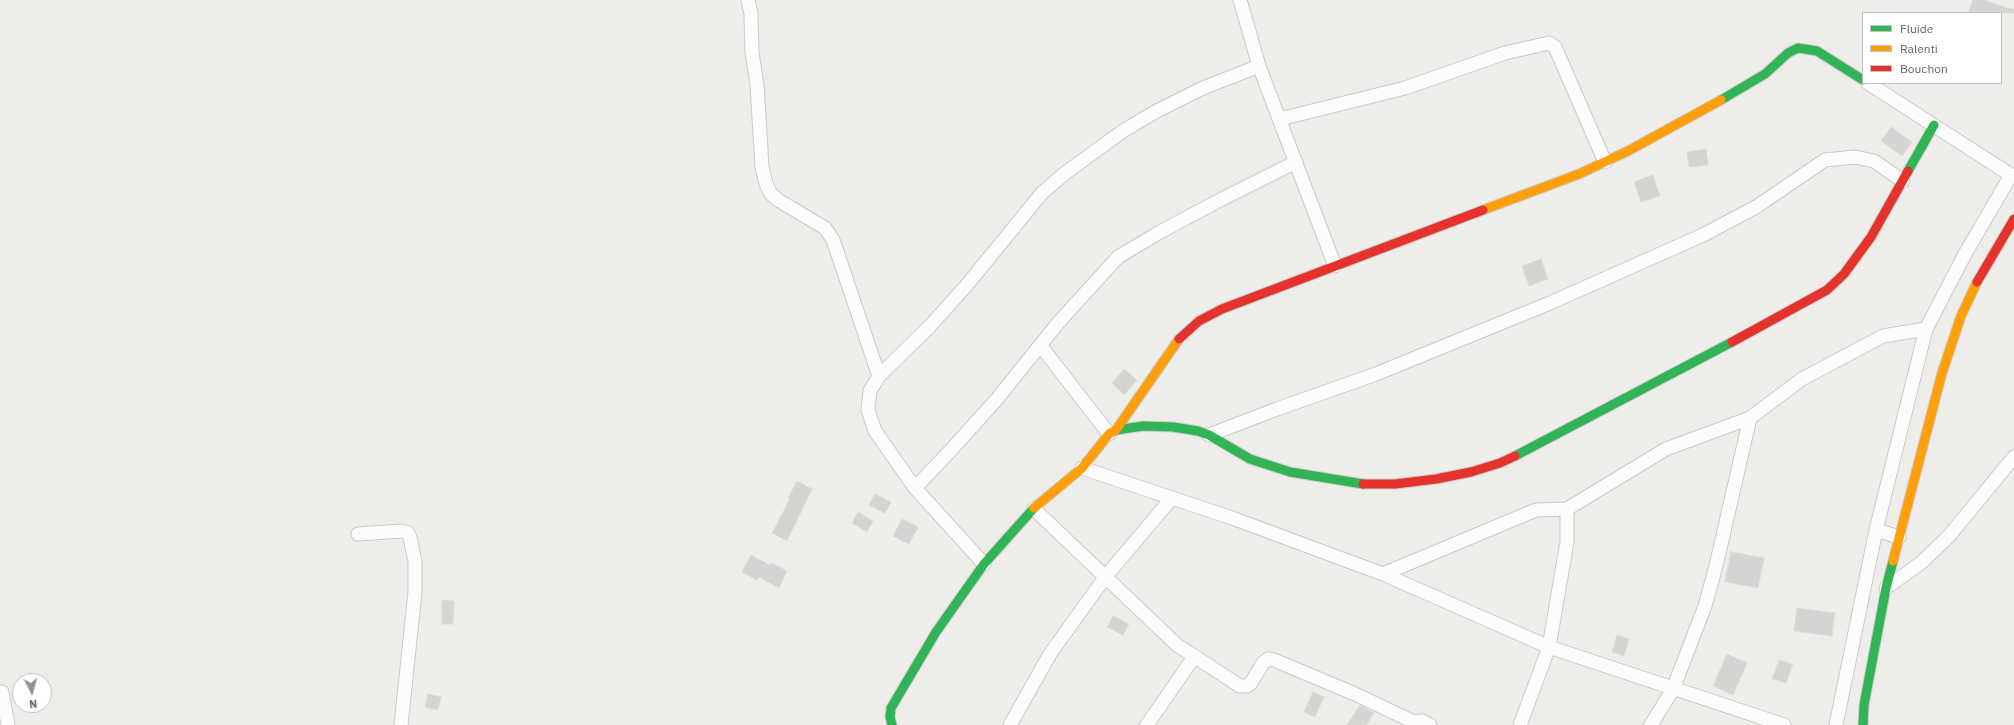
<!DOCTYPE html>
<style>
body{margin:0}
#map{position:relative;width:2014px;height:725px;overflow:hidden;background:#eeede9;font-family:"IBM Plex Sans",sans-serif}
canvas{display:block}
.legend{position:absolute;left:1862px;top:12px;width:140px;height:72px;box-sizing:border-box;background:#fff;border:1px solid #bfc1c3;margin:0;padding:5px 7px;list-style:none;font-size:12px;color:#5e6368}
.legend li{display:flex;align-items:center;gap:8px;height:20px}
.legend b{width:20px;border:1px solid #bfc1c3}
.north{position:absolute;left:12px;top:673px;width:40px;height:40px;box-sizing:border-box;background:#fff;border:1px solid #bfc1c3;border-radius:50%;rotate:174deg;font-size:11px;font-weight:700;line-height:16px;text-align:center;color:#5e6368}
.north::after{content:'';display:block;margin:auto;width:14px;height:18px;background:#909395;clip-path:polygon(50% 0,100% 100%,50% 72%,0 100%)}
</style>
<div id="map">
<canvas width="2014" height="725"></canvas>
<ul class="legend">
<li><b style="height:5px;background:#30b455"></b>Fluide</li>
<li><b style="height:5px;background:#ff9f0a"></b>Ralenti</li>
<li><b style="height:5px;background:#e5322d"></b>Bouchon</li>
</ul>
<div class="north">N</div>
</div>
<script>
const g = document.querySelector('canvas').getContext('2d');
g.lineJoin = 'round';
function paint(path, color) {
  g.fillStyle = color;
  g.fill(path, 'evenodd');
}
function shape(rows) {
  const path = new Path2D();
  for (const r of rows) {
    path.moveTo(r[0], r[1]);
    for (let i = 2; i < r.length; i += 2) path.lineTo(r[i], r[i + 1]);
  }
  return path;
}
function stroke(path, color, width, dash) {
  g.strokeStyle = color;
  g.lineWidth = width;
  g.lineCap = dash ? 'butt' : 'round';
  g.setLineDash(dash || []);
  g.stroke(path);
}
const building = shape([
 [1973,0,1984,0,2014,10,2014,13,1968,13,1973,0],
 [1891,127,1912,142,1902,156,1881,141,1891,127],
 [1706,149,1708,165,1689,167,1687,152,1706,149],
 [1653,175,1660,196,1641,202,1634,182,1653,175],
 [1541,259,1548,279,1529,286,1522,266,1541,259],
 [1124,369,1137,380,1124,395,1112,383,1124,369],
 [797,481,812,489,787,541,772,533,790,499,788,498,797,481],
 [875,494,891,502,885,513,869,505,875,494],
 [858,512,873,521,867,532,852,523,858,512],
 [902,519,918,527,909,544,893,536,902,519],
 [1731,552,1764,558,1758,588,1725,582,1731,552],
 [751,555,770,565,772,563,787,571,779,588,759,577,757,580,742,572,751,555],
 [442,600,454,601,453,624,442,624,442,600],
 [1797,608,1835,613,1832,636,1794,631,1797,608],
 [1113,616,1129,624,1123,635,1107,627,1113,616],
 [1617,635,1629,639,1624,656,1612,652,1617,635],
 [1727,654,1747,663,1733,695,1713,686,1727,654],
 [1779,660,1793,664,1786,683,1772,679,1779,660],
 [1313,692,1324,697,1315,717,1304,712,1313,692],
 [428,694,441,697,438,710,425,707,428,694],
 [1360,705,1374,713,1366,725,1347,725,1360,705]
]);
const street = shape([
 [748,0,751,14,752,52,757,85,762,167,766,184,771,194,778,200,825,228,833,240,879,376],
 [1240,0,1259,66,1335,266],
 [1868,83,2014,177],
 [1280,119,1405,88,1505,53,1549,43,1555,47,1605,162],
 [1040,345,1109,434],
 [1209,435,1277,409,1376,374,1550,303,1703,235,1756,207,1825,160,1855,157,1874,161,1903,181],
 [1082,468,1232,518,1383,574,1549,647,1784,725],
 [915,488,951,450,997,399,1058,323,1118,257,1160,232,1222,199,1296,162],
 [1034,509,1177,645,1240,686,1247,686,1251,683,1263,663,1268,659,1274,660,1355,694,1414,722],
 [1876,530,1899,537],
 [358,534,402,531,408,533,410,538,415,561,415,592,401,725],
 [984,564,915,488,875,431,868,410,870,391,879,376,930,326,966,286,1042,193,1064,174,1123,131,1155,112,1203,88,1259,66],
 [1383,574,1536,510,1567,509,1666,449,1750,418,1802,379,1883,336,1926,329],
 [1886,588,1922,562,1949,536,2014,457],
 [2,692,8,725],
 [1010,725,1050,654,1106,576,1172,498],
 [1147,725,1194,657],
 [1411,725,1414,722,1422,721,1430,725],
 [1520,725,1549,647,1567,542,1567,509],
 [1651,725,1673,689,1705,606,1716,566,1750,418],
 [1836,725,1876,530,1926,329,1965,254,2011,175]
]);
const fast = shape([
 [1721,100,1765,74,1788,53,1798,48,1817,51,1863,80],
 [1908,171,1934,125],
 [1116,430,1143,426,1173,427,1198,431,1209,435,1250,459,1290,472,1363,484],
 [1515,456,1732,342],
 [892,725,890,717,891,708,936,632,984,564,1034,508],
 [1863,725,1864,705,1886,588,1893,561]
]);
const slow = shape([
 [1483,210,1579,174,1628,151,1721,100],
 [1034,508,1082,468,1109,434,1116,430,1179,339],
 [1893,561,1942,373,1961,316,1977,282]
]);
const jam = shape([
 [1977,282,2014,219],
 [1179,339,1199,321,1222,309,1483,210],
 [1732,342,1827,290,1844,274,1871,237,1908,171],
 [1363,484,1395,484,1436,479,1471,472,1500,463,1515,456]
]);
paint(building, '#d5d4d2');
stroke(building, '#dedcd8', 1);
stroke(street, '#cacaca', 15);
stroke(fast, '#cbcbcb', 11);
stroke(slow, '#cbcbcb', 11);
stroke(jam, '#cbcbcb', 11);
stroke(street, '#fcfcfc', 13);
stroke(fast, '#30b455', 9);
stroke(slow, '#ff9f0a', 9);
stroke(jam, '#e5322d', 9);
</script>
